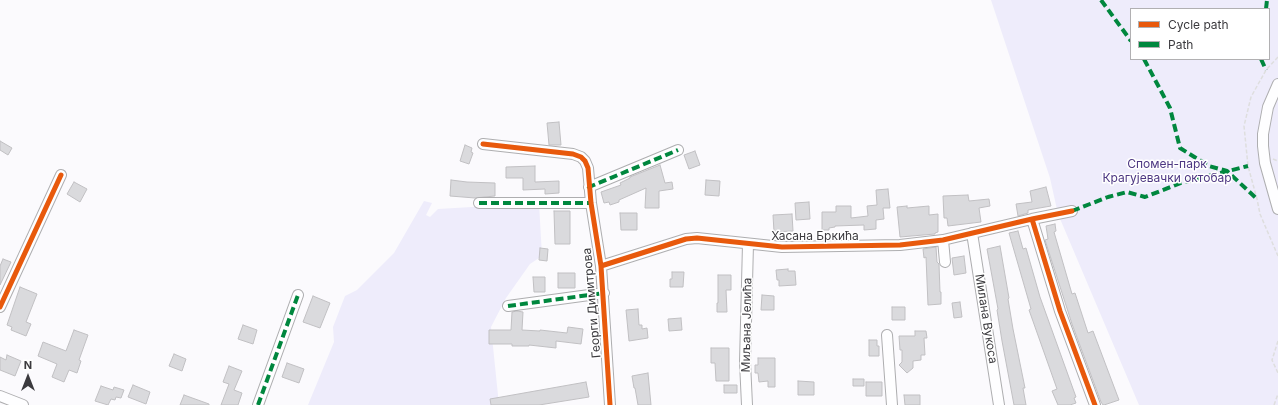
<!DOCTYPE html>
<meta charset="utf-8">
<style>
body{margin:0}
#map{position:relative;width:1278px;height:405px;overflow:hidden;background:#fbfafd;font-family:Inter,sans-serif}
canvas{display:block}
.legend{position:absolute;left:1130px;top:8px;width:140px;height:52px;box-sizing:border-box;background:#fff;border:1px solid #b1b0b2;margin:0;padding:5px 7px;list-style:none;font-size:12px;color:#3b3a3e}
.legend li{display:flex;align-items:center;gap:8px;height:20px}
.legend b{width:20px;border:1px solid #b1b0b2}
.north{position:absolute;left:8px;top:357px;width:40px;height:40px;-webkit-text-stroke:3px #fff;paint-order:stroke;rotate:0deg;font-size:11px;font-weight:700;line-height:16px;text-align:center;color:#3b3a3e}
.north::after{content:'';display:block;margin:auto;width:14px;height:18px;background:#3b3a3e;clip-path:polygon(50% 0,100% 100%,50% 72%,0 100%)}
</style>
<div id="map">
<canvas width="1278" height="405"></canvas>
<ul class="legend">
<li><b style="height:5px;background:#e8590c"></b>Cycle path</li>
<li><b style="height:5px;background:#00873e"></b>Path</li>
</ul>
<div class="north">N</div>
</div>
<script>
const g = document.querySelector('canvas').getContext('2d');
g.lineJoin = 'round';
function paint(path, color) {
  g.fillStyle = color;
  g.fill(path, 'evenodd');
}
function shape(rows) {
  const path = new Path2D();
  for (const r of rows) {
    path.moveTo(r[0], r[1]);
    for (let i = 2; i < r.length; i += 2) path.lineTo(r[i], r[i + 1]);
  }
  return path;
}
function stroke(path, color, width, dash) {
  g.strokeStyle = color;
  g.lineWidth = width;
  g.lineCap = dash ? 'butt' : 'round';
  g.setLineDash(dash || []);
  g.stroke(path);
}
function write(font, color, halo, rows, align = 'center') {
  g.font = font + ' Inter,sans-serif';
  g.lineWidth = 3;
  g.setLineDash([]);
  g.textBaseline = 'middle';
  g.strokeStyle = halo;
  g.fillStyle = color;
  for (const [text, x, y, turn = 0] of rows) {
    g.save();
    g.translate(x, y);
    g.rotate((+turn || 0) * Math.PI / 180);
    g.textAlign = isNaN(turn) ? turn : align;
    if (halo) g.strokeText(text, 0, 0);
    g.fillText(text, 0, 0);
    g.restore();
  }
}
const green = shape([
 [991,0,1278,0,1278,405,1139,405,1058,214,1050,178],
 [1131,9,1269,9,1269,59,1131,59],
 [424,201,432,203,426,215,430,217,438,209,539,203,542,256,530,264,506,298,491,327,499,405,308,405,334,342,333,327,345,296,357,290,394,253]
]);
const building = shape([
 [559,122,561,145,549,145,547,123,559,122],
 [0,141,12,148,8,155,0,150,0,141],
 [465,145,472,148,471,152,473,153,469,164,460,161,465,145],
 [695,151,700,165,689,169,684,155,695,151],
 [660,165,665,183,672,182,673,189,659,191,659,208,645,208,646,188,619,200,619,202,610,205,609,202,604,203,601,192,621,185,620,183,630,178,630,177,660,165],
 [535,166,535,182,559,181,559,193,545,194,545,189,523,190,523,178,506,178,506,167,535,166],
 [451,180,467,182,495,183,495,196,475,198,450,196,451,180],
 [706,180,720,181,719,196,705,195,706,180],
 [74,182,87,189,80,202,67,194,74,182],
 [1046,187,1051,206,1028,210,1028,213,1018,216,1016,204,1032,202,1030,191,1046,187],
 [888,189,890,208,883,208,884,219,876,220,876,229,864,230,864,225,835,226,835,227,829,228,829,230,822,230,822,212,836,212,836,206,851,206,851,218,868,216,867,206,877,205,876,190,888,189],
 [968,195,969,201,989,199,990,206,979,208,981,222,948,226,947,218,944,218,943,196,968,195],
 [809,202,810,219,796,220,795,203,809,202],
 [907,206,907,208,929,206,929,215,938,214,938,232,935,233,935,234,900,237,897,207,907,206],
 [554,211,570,211,570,244,555,244,554,211],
 [620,213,637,213,637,230,621,230,620,213],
 [792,214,793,231,774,232,773,215,792,214],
 [1055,224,1056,231,1054,232,1072,294,1075,293,1088,333,1093,331,1119,400,1104,405,1103,405,1101,402,1072,324,1045,240,1048,239,1046,226,1055,224],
 [1018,231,1023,249,1026,248,1040,297,1076,397,1074,398,1076,403,1070,405,1058,405,1052,391,1057,389,1029,310,1031,309,1009,233,1018,231],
 [1000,246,1009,298,1008,299,1013,329,1025,388,1023,388,1026,405,1014,405,1002,341,997,310,998,309,987,249,1000,246],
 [936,247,937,262,939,264,940,292,941,292,941,304,928,305,926,257,924,258,923,249,936,247],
 [540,248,548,249,547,261,539,260,540,248],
 [964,256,966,273,954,275,952,258,964,256],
 [3,259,11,262,0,285,0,266,3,259],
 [788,269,788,271,795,271,796,285,779,286,779,280,777,280,776,270,788,269],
 [672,272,684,272,683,287,670,287,670,279,672,279,672,272],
 [558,273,575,273,575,288,558,288,558,273],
 [718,275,731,275,731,290,726,290,727,312,717,312,717,303,718,303,718,275],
 [533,277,545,277,545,292,534,292,533,277],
 [20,287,37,294,26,322,31,324,26,336,11,330,12,327,7,325,20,287],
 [762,295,774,296,774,310,761,310,762,295],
 [313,296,330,303,320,328,303,322,313,296],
 [960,302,962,317,954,318,952,303,960,302],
 [892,307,905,307,905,320,892,320,892,307],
 [638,309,639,325,642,325,642,329,647,328,648,338,629,341,626,310,638,309],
 [517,311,523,312,522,330,540,331,540,330,567,333,568,327,583,329,581,344,556,341,556,348,529,345,529,346,512,346,512,344,489,344,489,330,511,330,512,312,517,311],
 [681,318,682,330,669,331,668,319,681,318],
 [243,325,257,330,253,344,238,339,243,325],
 [74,330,88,335,79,360,81,361,77,373,69,370,64,382,52,377,57,364,38,356,43,342,66,351,74,330],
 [915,331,926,331,927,338,924,338,925,355,921,355,921,360,913,361,913,368,907,373,899,365,902,362,902,350,900,350,899,336,915,336,915,331],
 [869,340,877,340,877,346,879,346,879,356,869,356,869,340],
 [711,348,729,348,729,381,716,381,715,363,711,363,711,348],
 [174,354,186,359,182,371,169,366,174,354],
 [7,355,21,361,15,376,0,370,0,357,6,360,7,355],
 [758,358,775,358,775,387,768,387,768,381,759,382,758,373,755,373,755,365,758,365,758,358],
 [287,363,304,369,299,383,282,377,287,363],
 [229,366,242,371,234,390,242,393,238,405,221,405,229,384,223,382,229,366],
 [648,373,651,405,638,405,635,388,634,388,632,376,648,373],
 [853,379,864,379,864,386,853,386,853,379],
 [798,381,814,382,814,395,798,395,798,381],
 [586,382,589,397,539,405,491,405,490,399,586,382],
 [866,382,882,382,882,396,866,396,866,382],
 [133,385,150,392,146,404,128,397,133,385],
 [724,385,737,385,737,393,724,393,724,385],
 [101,386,113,390,114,387,124,390,121,398,116,397,115,400,111,399,108,405,95,401,101,386],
 [184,395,209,404,209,405,180,405,184,395],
 [904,395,920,395,920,405,905,405,904,395]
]);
const path = shape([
 [1278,57,1266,70,1251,97,1244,126,1248,166,1257,199,1260,214,1278,256],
 [1273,159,1278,161],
 [1278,341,1272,360,1278,373],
 [1274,405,1278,394]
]);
const minor = shape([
 [1278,84,1268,107,1263,134,1263,146,1265,163,1278,209],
 [483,144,573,154,581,157,585,161,588,168,591,203,601,266,610,405],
 [589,187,678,150],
 [479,203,591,203],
 [1032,219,1060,311,1095,405],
 [972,233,999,405],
 [943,240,945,262],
 [601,266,686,239,697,238,782,247,900,245,943,240,1032,219,1072,211],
 [508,306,604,293],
 [0,307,61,175],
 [887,335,892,405],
 [0,396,23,405],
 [258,405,298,295],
 [747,405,745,362,748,244]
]);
const quiet = shape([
 [1101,0,1131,41],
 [1266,9,1267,0],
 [1144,59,1170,108,1180,148,1209,166,1227,171,1257,199],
 [1261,59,1266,70],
 [588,186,589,187,678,150],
 [479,203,591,203],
 [1072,211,1108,197,1127,192,1145,197,1181,183,1248,166],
 [508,306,604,293],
 [258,405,298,295]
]);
const cycleway = shape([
 [483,144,573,154,581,157,585,161,588,168,591,203,601,266,610,405],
 [1032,219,1060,311,1095,405],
 [601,266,686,239,697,238,782,247,900,245,943,240,1032,219,1072,211],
 [0,307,61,175]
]);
const parkNames = [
 ["Спомен-парк",1167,164],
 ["Крагујевачки октобар",1167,178]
];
const streetNames = [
 ["Хасана Бркића",815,236],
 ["Георги Димитрова",592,303,-95],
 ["Милана Вукоса",986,319,81],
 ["Миљана Јелића",747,325,-89]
];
paint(green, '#eeecfb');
paint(building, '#dadadd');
stroke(building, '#c1c0c3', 1);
stroke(minor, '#aeaeb0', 12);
stroke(path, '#dedede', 1.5, [4, 2]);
stroke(minor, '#fefeff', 10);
stroke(quiet, '#00873e', 4, [8, 4]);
stroke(cycleway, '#e8590c', 5);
write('12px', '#4d3782', '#fff', parkNames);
write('12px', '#3b3a3e', '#fff', streetNames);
</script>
